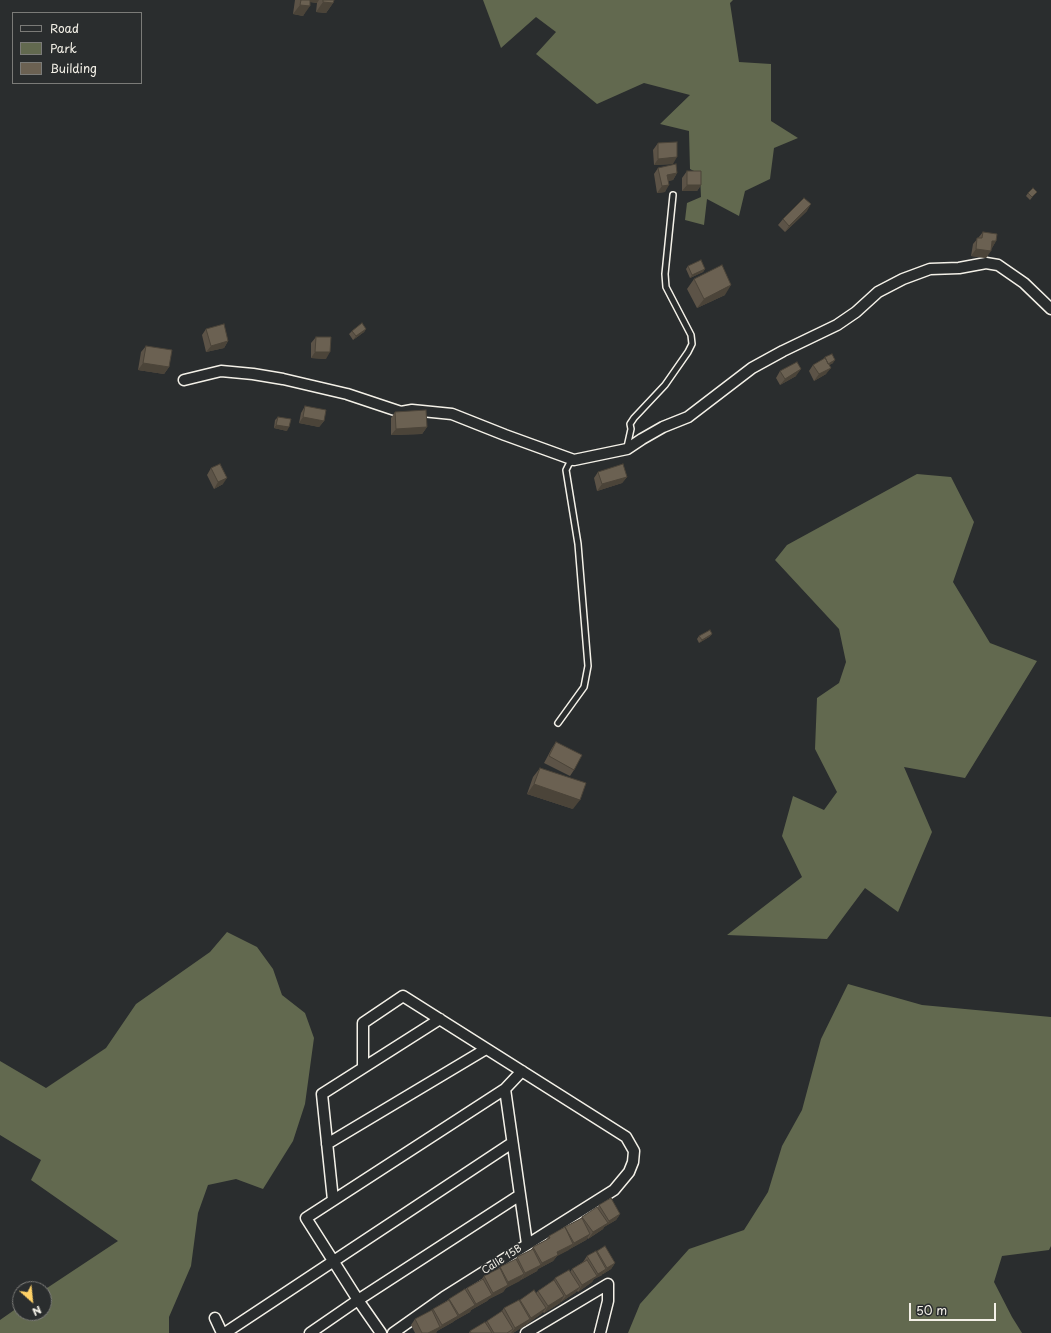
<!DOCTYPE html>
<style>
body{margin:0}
#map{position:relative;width:1051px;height:1333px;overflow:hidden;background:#2a2d2e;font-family:"Playpen Sans",sans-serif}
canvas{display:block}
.legend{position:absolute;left:12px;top:12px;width:130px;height:72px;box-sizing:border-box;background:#2a2d2e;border:1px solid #7b7b78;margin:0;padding:5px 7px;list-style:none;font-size:12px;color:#f4f1e8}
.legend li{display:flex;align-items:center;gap:8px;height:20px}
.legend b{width:20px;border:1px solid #7b7b78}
.north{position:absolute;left:12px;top:1281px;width:40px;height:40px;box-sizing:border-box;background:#2a2d2e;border:1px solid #7b7b78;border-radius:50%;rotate:153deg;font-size:11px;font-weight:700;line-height:16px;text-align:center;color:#f4f1e8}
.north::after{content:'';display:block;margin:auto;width:14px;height:18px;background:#ffd166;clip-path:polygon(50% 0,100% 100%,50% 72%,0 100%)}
.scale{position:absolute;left:909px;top:1303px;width:87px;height:18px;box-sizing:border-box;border:2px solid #f4f1e8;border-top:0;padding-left:5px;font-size:12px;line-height:14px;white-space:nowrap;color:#f4f1e8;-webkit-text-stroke:3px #2a2d2e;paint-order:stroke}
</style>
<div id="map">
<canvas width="1051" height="1333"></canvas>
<ul class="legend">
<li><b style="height:5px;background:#2a2d2e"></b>Road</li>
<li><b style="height:11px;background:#62694f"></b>Park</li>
<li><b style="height:11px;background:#6b6152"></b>Building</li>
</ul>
<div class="north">N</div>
<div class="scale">50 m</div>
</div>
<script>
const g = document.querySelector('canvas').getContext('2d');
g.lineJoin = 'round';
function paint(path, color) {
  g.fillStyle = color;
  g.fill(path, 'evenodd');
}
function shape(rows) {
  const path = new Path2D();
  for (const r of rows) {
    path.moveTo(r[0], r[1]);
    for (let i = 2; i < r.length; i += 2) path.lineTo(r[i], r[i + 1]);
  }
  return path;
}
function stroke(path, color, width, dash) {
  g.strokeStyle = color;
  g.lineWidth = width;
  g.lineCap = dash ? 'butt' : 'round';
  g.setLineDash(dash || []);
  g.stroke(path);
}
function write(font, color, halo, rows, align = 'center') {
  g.font = font + ' "Playpen Sans",sans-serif';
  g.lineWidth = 3.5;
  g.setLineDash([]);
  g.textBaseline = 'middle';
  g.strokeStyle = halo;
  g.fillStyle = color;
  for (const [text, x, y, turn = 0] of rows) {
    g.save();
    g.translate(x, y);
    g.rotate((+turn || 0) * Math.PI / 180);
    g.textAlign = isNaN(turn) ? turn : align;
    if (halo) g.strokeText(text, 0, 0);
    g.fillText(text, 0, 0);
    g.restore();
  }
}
const green = shape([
 [483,0,733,0,730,3,739,62,771,64,771,121,798,138,774,148,770,179,745,191,739,216,707,199,704,225,685,220,687,203,701,197,700,174,690,169,689,131,660,124,690,95,644,83,597,104,536,54,556,32,536,17,501,48],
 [917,474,951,477,974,522,953,582,990,643,1037,661,965,778,904,767,932,832,898,912,865,888,827,939,727,935,802,877,782,836,793,796,824,810,837,792,815,749,817,698,839,683,846,662,839,629,775,560,787,545],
 [227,932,257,947,273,969,282,995,305,1013,314,1038,305,1104,293,1141,263,1189,236,1179,208,1185,198,1213,191,1266,169,1317,169,1333,0,1333,0,1320,20,1306,20,1313,44,1313,44,1290,118,1241,31,1180,41,1160,0,1135,0,1061,46,1088,106,1048,136,1004,210,952],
 [848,984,922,1005,1051,1017,1051,1246,1049,1250,1002,1256,994,1282,1012,1317,1022,1333,628,1333,640,1304,689,1249,744,1230,768,1192,782,1146,802,1110,821,1039]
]);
const service = shape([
 [627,447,631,429,630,424,634,418,665,385,688,352,692,344,691,335,666,287,665,274,673,195],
 [558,723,584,687,588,666,578,544,566,470,569,464,574,460]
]);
const minor = shape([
 [184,380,221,371,253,374,283,379,347,394,401,412,412,410,452,414,505,435,574,460,627,449,642,439,663,427,688,417,752,368,783,351,837,325,856,312,878,292,903,279,930,269,959,268,986,263,998,265,1024,283,1051,309],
 [363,1068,363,1023,403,996,626,1137,634,1151,633,1162,629,1172,614,1190,444,1297,393,1333],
 [505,1089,527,1244],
 [327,1144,486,1049],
 [333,1200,322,1094,440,1019],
 [215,1318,222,1333],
 [225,1333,512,1143],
 [310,1333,358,1300,520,1195],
 [381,1333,358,1300,306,1218,505,1089,522,1071],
 [526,1333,608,1284,608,1301,600,1333]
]);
const wall = shape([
 [295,0,334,0,333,3,326,13,316,12,317,3,310,2,303,16,293,14],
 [658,143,673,164,654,165,653,150],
 [658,168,677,173,673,180,668,181,665,192,657,193,654,174],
 [687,171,701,185,697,191,682,191,682,178],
 [1028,193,1034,195,1030,200,1026,196],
 [807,211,785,232,778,225,783,219],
 [983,232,996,241,986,258,971,256,973,244],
 [688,266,705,269,703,272,690,278,686,269],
 [694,279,725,295,697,308,687,289],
 [206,329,228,341,224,348,206,352,202,335],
 [366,329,364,332,353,340,349,334,352,331],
 [316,337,326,359,311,358,311,343],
 [146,346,169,367,164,374,138,370,141,352],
 [825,357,833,363,829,365,826,374,814,381,809,371,813,365,823,360],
 [780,371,796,376,780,385,776,378],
 [305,406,324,421,319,427,299,423,301,413],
 [395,412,427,427,422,434,391,435,391,418],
 [278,417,287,431,274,428,275,420],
 [211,468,223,484,214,489,207,475],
 [598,472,627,477,622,483,597,491,594,478],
 [712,634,709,637,699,643,697,639,699,636],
 [556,742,574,770,570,776,544,763,552,748],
 [540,768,573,809,527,794,533,777],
 [599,1205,620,1214,616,1220,604,1227,603,1229,588,1239,588,1238,586,1240,557,1256,553,1261,538,1269,537,1271,506,1288,503,1292,489,1299,487,1301,471,1310,470,1312,454,1321,453,1322,437,1331,436,1333,415,1333,411,1325,415,1319,431,1311,433,1309,465,1290,467,1288,481,1280,484,1276,499,1268,500,1267,516,1259,517,1257,530,1251,533,1247,546,1240,549,1236,565,1228,581,1219,582,1217,597,1208],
 [597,1251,615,1263,611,1269,603,1274,602,1274,602,1275,594,1279,592,1282,578,1292,577,1291,575,1293,561,1302,561,1301,560,1303,544,1313,543,1312,541,1314,527,1324,526,1325,513,1333,469,1333,470,1331,485,1323,487,1321,501,1312,504,1308,520,1300,536,1293,538,1291,554,1280,555,1278,570,1272,572,1269,583,1262,587,1256]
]);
const shadedWall = shape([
 [305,0,319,0,317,3,304,1],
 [323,2,333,3,326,13,316,12],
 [300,5,310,6,303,16,293,14],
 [677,157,673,164,654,165,658,159],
 [677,173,673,180,663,182,667,175],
 [669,185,665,192,657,193,662,186],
 [687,185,701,185,697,191,682,191],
 [811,204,807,211,785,232,789,226],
 [992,241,996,241,992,248],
 [976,249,991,251,986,258,971,256],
 [705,269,703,272,690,278,692,275],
 [731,285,725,295,697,308,704,299],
 [366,329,364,332,353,340,356,336],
 [228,341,224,348,206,352,211,346],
 [315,352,330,352,326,359,311,358],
 [835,360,833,363,826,367,828,364],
 [143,363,169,367,164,374,138,370],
 [831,368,826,374,814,381,819,374],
 [801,369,796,376,780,385,785,379],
 [303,417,324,421,319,427,299,423],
 [276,425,289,427,287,431,274,428],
 [427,427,422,434,391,435,396,429],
 [627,477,622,483,597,491,602,484],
 [227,478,223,484,214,489,218,482],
 [712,634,709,637,699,643,702,640],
 [534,784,580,800,573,809,527,794],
 [620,1214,616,1220,604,1227,603,1229,588,1239,593,1232,608,1223,609,1221],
 [590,1234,586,1240,570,1249,574,1243],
 [573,1244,569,1250,557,1256,553,1261,538,1269,537,1271,521,1280,525,1273,540,1265,542,1263,557,1252],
 [615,1263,611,1269,603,1274,607,1268],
 [606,1269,602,1275,594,1279,592,1282,578,1292,582,1285,595,1277,598,1274],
 [524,1274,520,1281,506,1288,503,1292,489,1299,487,1301,471,1310,470,1312,454,1321,459,1315,474,1305,476,1304,491,1295,493,1293,505,1286,508,1282],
 [580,1287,575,1293,561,1302,566,1296],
 [564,1296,560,1303,544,1313,548,1306],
 [546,1308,541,1314,527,1324,531,1318],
 [458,1316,453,1322,437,1331,436,1333,428,1333,440,1327,442,1325],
 [530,1319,526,1325,513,1333,511,1333,515,1328]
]);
const building = shape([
 [301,0,310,0,310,6,300,5,301,0],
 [323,0,334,0,333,3,323,2,323,0],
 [677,142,677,157,658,159,658,143,677,142],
 [676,164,677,173,667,175,669,185,662,186,658,168,676,164],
 [687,171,701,171,701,185,687,185,687,171],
 [1033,188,1037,192,1032,197,1028,193,1033,188],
 [804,198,811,204,789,226,783,219,804,198],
 [983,232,997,234,996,241,992,241,991,251,976,249,977,238,982,238,983,232],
 [701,260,705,269,692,275,688,266,701,260],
 [722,265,731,285,704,299,694,279,722,265],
 [362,323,366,329,356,336,352,331,362,323],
 [224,324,228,341,211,346,206,329,224,324],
 [316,337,331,337,330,352,315,352,316,337],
 [146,346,172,350,169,367,143,363,146,346],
 [832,354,835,360,828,364,825,357,832,354],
 [825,358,831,368,819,374,813,365,825,358],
 [797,362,801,369,785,379,780,371,797,362],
 [305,406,326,410,324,421,303,417,305,406],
 [426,410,427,427,396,429,395,412,426,410],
 [278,417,291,419,289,427,276,425,278,417],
 [220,464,227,478,218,482,211,468,220,464],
 [623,464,627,477,602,484,598,472,623,464],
 [710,630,712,634,702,640,699,636,710,630],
 [556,742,582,755,574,770,549,756,556,742],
 [540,768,586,783,580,800,534,784,540,768],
 [611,1198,620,1214,609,1221,599,1205,611,1198],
 [597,1207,608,1223,593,1232,582,1217,597,1207],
 [582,1218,590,1234,574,1243,565,1227,582,1218],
 [565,1227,573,1244,557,1252,558,1255,542,1263,533,1247,550,1238,549,1236,565,1227],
 [605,1246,615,1263,607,1268,597,1251,605,1246],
 [533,1249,541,1265,525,1273,517,1257,533,1249],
 [596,1251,606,1269,598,1274,587,1256,596,1251],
 [516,1259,524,1274,508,1282,500,1267,516,1259],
 [587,1260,597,1276,582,1285,572,1269,587,1260],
 [500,1268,508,1285,493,1293,484,1276,500,1268],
 [569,1270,580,1287,566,1296,555,1278,569,1270],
 [483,1279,492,1295,476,1304,467,1288,483,1279],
 [554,1280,564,1296,548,1306,538,1291,554,1280],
 [465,1289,475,1305,459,1315,449,1299,465,1289],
 [534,1290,546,1308,531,1318,520,1300,534,1290],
 [449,1300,458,1316,442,1325,433,1309,449,1300],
 [519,1300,530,1319,515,1328,504,1308,519,1300],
 [432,1310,440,1327,428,1333,422,1333,415,1319,432,1310],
 [502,1311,513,1329,507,1333,494,1333,487,1321,502,1311],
 [485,1322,492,1333,471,1333,470,1331,485,1322]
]);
const streetNames = [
 ["Calle 15B",502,1260,-33]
];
paint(green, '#62694f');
stroke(service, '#f4f1e8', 8);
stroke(minor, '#f4f1e8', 13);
stroke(service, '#2a2d2e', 5);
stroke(minor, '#2a2d2e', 10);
paint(wall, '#5c5347');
paint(shadedWall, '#4b4439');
paint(building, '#6b6152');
stroke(building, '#4b4439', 1);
write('10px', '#f4f1e8', '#2a2d2e', streetNames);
</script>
